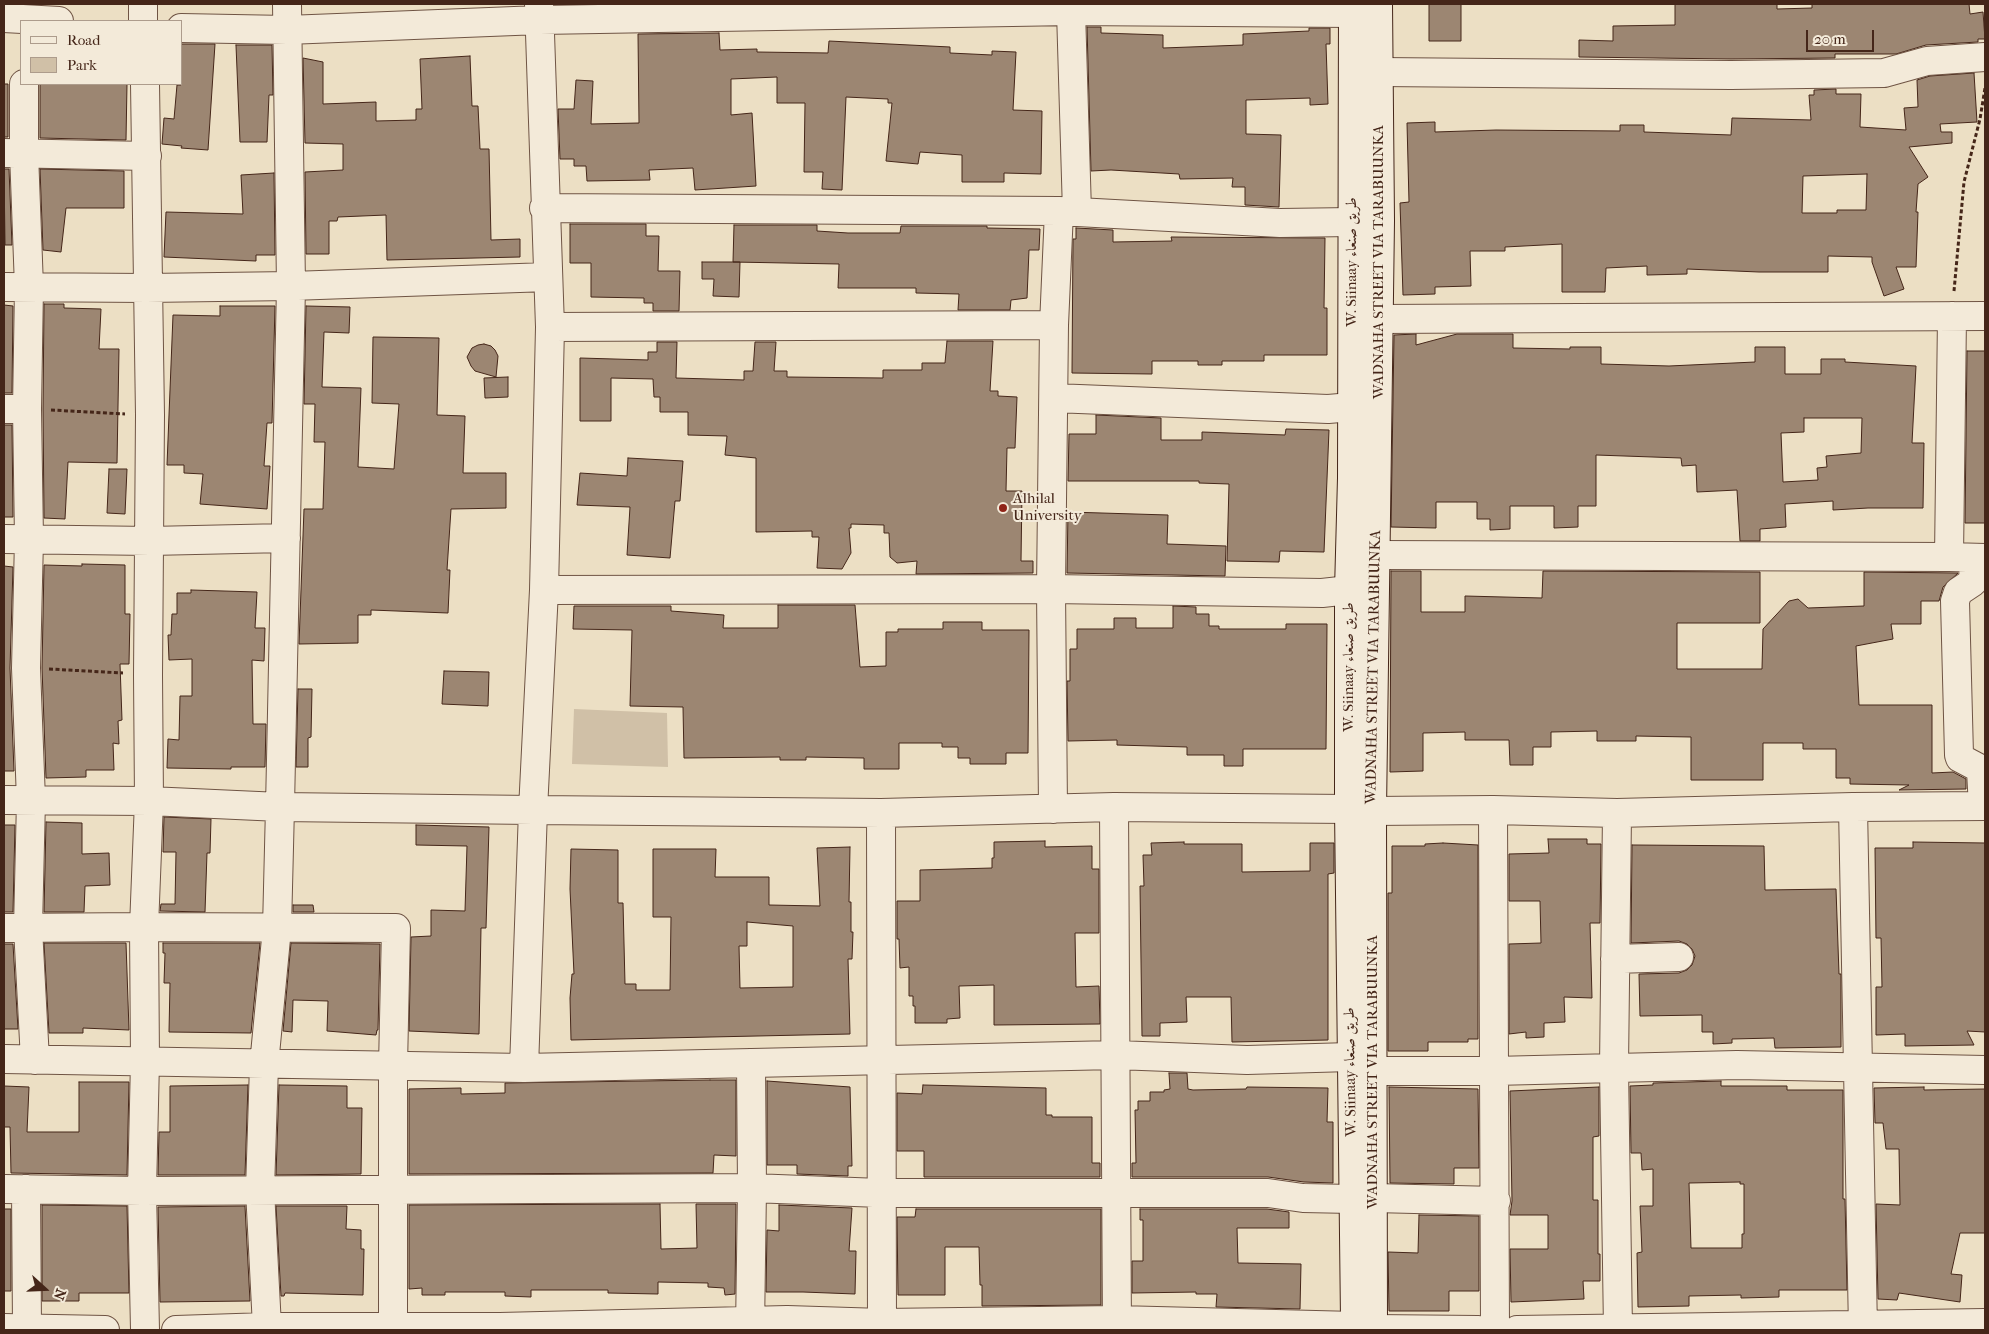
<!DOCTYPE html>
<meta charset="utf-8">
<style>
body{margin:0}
#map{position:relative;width:1989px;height:1334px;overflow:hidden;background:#ecdfc4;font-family:"IM FELL French Canon",serif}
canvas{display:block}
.frame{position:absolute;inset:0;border:5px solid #452619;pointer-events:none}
.legend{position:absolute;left:20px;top:20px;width:162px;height:65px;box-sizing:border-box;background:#f3ead9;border:1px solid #ad9c8c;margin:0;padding:6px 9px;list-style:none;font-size:15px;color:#452619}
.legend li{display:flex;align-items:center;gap:10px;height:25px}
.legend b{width:25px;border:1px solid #ad9c8c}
.north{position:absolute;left:20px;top:1264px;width:50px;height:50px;-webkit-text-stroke:4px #f3ead9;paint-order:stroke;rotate:110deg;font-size:14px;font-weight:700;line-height:20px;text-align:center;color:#452619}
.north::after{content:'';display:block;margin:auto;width:18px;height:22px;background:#452619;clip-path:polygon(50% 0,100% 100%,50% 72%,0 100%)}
.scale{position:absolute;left:1806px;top:30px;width:68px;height:22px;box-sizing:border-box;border:2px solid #452619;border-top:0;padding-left:6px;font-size:15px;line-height:18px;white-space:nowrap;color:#452619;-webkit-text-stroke:4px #f3ead9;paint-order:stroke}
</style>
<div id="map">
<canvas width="1989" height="1334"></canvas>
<div class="frame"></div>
<ul class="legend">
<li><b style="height:6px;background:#f3ead9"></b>Road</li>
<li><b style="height:14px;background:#d0c0a7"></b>Park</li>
</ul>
<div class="north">N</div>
<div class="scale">20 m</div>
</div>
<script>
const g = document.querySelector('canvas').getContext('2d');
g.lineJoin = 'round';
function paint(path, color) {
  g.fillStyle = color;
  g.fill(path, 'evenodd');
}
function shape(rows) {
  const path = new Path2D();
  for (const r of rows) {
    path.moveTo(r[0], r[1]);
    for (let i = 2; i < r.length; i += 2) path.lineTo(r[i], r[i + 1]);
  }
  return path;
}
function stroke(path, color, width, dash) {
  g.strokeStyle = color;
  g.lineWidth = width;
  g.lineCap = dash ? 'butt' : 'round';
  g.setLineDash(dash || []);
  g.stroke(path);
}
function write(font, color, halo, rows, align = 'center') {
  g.font = font + ' "IM FELL French Canon",Amiri,serif';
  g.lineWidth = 4;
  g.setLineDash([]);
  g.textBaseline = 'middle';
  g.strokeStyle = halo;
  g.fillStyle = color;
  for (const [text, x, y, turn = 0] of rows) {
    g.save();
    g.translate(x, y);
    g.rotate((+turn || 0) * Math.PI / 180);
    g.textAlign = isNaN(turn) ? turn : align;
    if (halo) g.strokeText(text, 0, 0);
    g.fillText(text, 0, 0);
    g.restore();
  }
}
const green = shape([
 [574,709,667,713,668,767,572,764]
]);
const building = shape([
 [1429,4,1461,4,1461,41,1429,41,1429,4],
 [1675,4,1777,4,1777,9,1812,8,1812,4,1969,4,1970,14,1983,12,1985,39,1978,39,1978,42,1926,45,1896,54,1835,54,1835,58,1731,59,1579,57,1579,40,1613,41,1613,26,1675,25,1675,4],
 [1087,27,1101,27,1101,33,1163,35,1163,48,1243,45,1243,34,1309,31,1309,28,1330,28,1330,44,1326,44,1328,104,1310,105,1310,98,1246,100,1246,134,1281,135,1279,207,1245,205,1245,187,1232,187,1233,178,1180,179,1179,174,1111,170,1091,171,1087,27],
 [719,33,720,50,757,49,757,52,828,53,829,41,950,47,950,53,992,55,992,51,1016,52,1013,110,1042,111,1041,174,1004,173,1004,182,962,182,962,155,920,152,918,164,886,161,892,103,888,103,888,99,846,97,842,190,822,189,823,172,804,172,805,103,777,103,777,77,731,79,731,115,752,113,756,186,695,190,693,168,649,170,650,180,587,181,586,166,574,166,574,159,560,159,558,109,574,109,576,80,593,81,591,124,639,123,638,34,719,33],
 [181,44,215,44,208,150,181,148,182,146,162,144,164,118,174,119,177,85,181,85,181,44],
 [236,45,272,45,273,95,269,95,267,142,240,142,236,45],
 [470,56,472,106,478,106,480,149,489,149,491,240,520,239,520,257,387,260,386,215,338,217,337,221,329,221,329,254,306,254,305,172,343,170,343,144,305,143,303,58,323,62,323,104,376,102,376,121,416,120,416,109,422,109,420,59,470,56],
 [1974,73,1977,122,1940,124,1941,132,1952,132,1952,143,1909,147,1928,177,1918,184,1916,212,1918,212,1916,267,1896,267,1904,289,1884,296,1872,262,1872,257,1828,256,1828,272,1759,272,1687,269,1687,274,1647,275,1647,266,1606,268,1605,292,1562,292,1562,244,1505,247,1505,251,1470,251,1471,286,1435,287,1435,294,1403,295,1400,203,1409,202,1407,123,1435,122,1435,132,1496,130,1620,131,1620,125,1644,125,1644,132,1731,135,1732,118,1811,120,1809,95,1814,95,1814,90,1836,89,1836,94,1861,94,1860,127,1906,130,1904,108,1918,107,1917,80,1930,76,1974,73],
 [1867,174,1866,210,1837,210,1837,213,1802,213,1803,176,1867,174],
 [4,84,8,84,8,137,4,137,4,84],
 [40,84,127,84,126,140,40,138,40,84],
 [4,169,9,169,12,245,5,245,4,169],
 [40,169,124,171,124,208,66,208,61,252,43,250,40,169],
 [274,173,275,255,256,255,256,261,164,257,166,212,243,214,241,175,274,173],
 [570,224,646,224,646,236,659,236,658,271,680,271,679,311,653,311,653,303,644,303,644,298,591,297,591,263,570,263,570,224],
 [734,225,817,225,817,231,848,233,900,233,901,226,987,226,987,228,1040,229,1039,250,1029,250,1027,298,1011,300,1010,310,958,310,959,294,916,293,916,288,838,288,839,264,733,262,734,225],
 [1076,228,1113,230,1113,242,1172,241,1171,237,1325,238,1324,308,1327,308,1327,355,1264,355,1264,361,1222,361,1222,365,1198,365,1198,361,1152,361,1152,374,1072,373,1073,239,1076,239,1076,228],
 [702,262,740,262,739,297,713,296,714,279,702,279,702,262],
 [44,304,64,304,64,308,101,309,99,349,119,349,117,463,68,462,65,519,44,518,43,409,44,304],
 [4,305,13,306,12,393,4,393,4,305],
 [220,306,275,306,272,423,267,423,264,466,270,466,267,509,200,504,203,474,184,473,184,465,167,465,173,315,220,316,220,306],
 [306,306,350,307,349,333,324,332,322,387,361,388,358,467,394,469,399,404,372,403,373,337,439,338,437,415,465,416,463,473,506,473,506,508,451,509,447,570,450,570,448,613,371,610,371,615,358,615,358,643,299,644,304,509,323,509,325,442,314,442,315,404,304,404,306,306],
 [1416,334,1416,345,1457,334,1513,334,1513,348,1570,349,1570,347,1601,347,1601,364,1669,366,1755,362,1755,347,1785,347,1785,374,1821,374,1821,359,1845,359,1845,362,1916,366,1912,443,1924,443,1923,508,1868,508,1833,510,1833,501,1785,504,1786,527,1760,529,1760,541,1740,541,1737,490,1697,492,1696,465,1682,466,1681,458,1596,455,1596,506,1578,506,1578,527,1554,528,1554,506,1510,506,1510,529,1490,530,1490,519,1477,519,1477,502,1436,502,1436,528,1391,527,1394,335,1416,334],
 [1804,418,1862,418,1861,453,1826,456,1827,467,1817,468,1818,480,1783,482,1781,433,1804,432,1804,418],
 [947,341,993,341,990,391,998,391,998,396,1017,397,1015,448,1007,448,1006,491,1022,491,1021,561,1033,561,1033,573,916,574,917,561,897,563,890,557,889,533,884,533,884,525,851,524,851,528,849,528,851,553,842,569,817,568,819,537,812,537,812,531,756,532,756,458,725,455,727,436,688,435,688,412,660,412,660,397,654,397,653,379,611,378,611,421,580,421,580,358,648,360,648,352,657,352,657,342,677,342,676,378,744,380,744,371,753,371,755,342,776,342,774,371,787,371,787,377,883,378,883,370,922,370,922,363,945,363,947,341],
 [484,344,491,346,495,350,498,356,496,377,475,371,471,366,467,357,472,348,478,345,484,344],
 [1967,351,1985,351,1985,523,1965,523,1967,351],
 [508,377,508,397,485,398,484,378,508,377],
 [1096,415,1161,418,1161,440,1202,440,1202,432,1285,435,1286,429,1329,430,1324,552,1280,551,1279,562,1227,561,1229,484,1199,483,1199,481,1068,481,1069,434,1096,434,1096,415],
 [4,425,12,425,13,517,4,517,4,425],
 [628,458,683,461,680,501,675,501,670,558,627,555,630,507,577,505,580,473,627,476,628,458],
 [109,469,127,469,125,514,107,513,109,469],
 [1068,512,1168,515,1167,544,1226,546,1225,576,1067,573,1068,512],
 [82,564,125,565,125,614,130,614,129,664,120,664,122,720,118,721,119,744,113,743,114,770,86,770,86,777,46,778,42,668,44,565,82,566,82,564],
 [4,566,13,567,10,668,14,771,4,771,4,566],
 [1391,571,1421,571,1421,612,1465,612,1465,596,1542,598,1543,571,1760,572,1760,623,1677,623,1677,669,1762,669,1763,629,1789,601,1798,599,1808,608,1864,606,1864,572,1958,573,1943,587,1939,601,1921,601,1921,624,1891,624,1893,639,1856,646,1859,705,1932,705,1932,773,1953,772,1966,779,1966,789,1899,790,1909,785,1850,784,1850,778,1836,778,1836,749,1803,749,1803,743,1763,743,1763,780,1691,780,1691,737,1636,736,1636,741,1597,741,1597,731,1551,732,1551,747,1533,747,1533,765,1510,765,1509,740,1465,740,1465,732,1423,733,1423,771,1390,772,1391,571],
 [191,590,257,592,255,628,265,628,264,661,252,660,253,724,266,724,265,767,231,767,231,769,167,768,168,739,179,740,180,696,192,696,192,659,169,660,168,635,171,635,172,614,177,614,177,593,191,593,191,590],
 [778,605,855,605,860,667,886,666,886,632,898,632,898,629,943,629,943,622,982,622,982,630,1029,630,1028,753,1006,753,1006,764,970,764,970,758,958,758,958,747,942,747,942,743,899,743,899,769,864,769,864,758,806,757,806,760,780,760,780,757,684,758,683,707,630,706,632,630,573,629,574,606,671,606,671,611,724,615,723,628,778,628,778,605],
 [1173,606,1196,607,1196,614,1209,614,1209,626,1219,626,1219,629,1286,629,1286,624,1327,624,1326,749,1243,749,1243,766,1224,766,1224,755,1187,755,1187,747,1117,745,1117,740,1068,741,1067,681,1070,681,1070,649,1077,649,1077,629,1114,629,1114,618,1136,618,1136,628,1173,628,1173,606],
 [444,671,489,672,488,706,442,704,444,671],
 [298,689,312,689,311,737,308,738,308,767,296,767,298,689],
 [164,817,211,819,210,853,207,853,205,912,160,911,161,904,175,904,176,852,163,852,164,817],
 [46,822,82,823,82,854,109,853,110,885,85,886,84,912,44,912,46,822],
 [4,825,15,825,13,912,4,912,4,825],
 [416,825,489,827,486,928,481,928,479,1034,409,1031,411,937,431,936,431,910,465,911,467,846,416,845,416,825],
 [1548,839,1587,839,1587,844,1601,844,1600,923,1590,923,1592,998,1564,997,1565,1022,1544,1023,1544,1037,1526,1038,1526,1032,1509,1034,1509,944,1541,943,1540,901,1509,901,1509,854,1549,853,1548,839],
 [1045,841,1045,847,1092,846,1092,869,1099,869,1099,933,1075,933,1076,987,1099,986,1100,1024,994,1025,994,985,959,986,960,1018,947,1019,947,1023,915,1023,915,1006,913,1006,913,996,909,996,909,967,900,968,899,939,897,939,897,901,920,901,920,870,992,868,992,858,994,858,994,842,1045,841],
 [1184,842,1184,844,1242,844,1242,872,1310,871,1310,843,1334,843,1334,873,1328,874,1328,1040,1232,1042,1231,997,1186,997,1187,1022,1160,1023,1160,1036,1142,1036,1140,886,1144,886,1143,855,1152,855,1151,843,1184,842],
 [1913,842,1985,843,1985,1032,1967,1031,1974,1045,1905,1046,1905,1034,1876,1035,1876,987,1882,987,1881,938,1876,938,1875,848,1913,848,1913,842],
 [1443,843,1478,845,1478,1039,1468,1039,1468,1042,1428,1042,1428,1051,1388,1051,1388,893,1392,893,1392,846,1425,846,1425,844,1443,843],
 [1632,845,1764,846,1765,890,1836,889,1839,974,1841,974,1841,1047,1775,1048,1774,1038,1732,1039,1732,1043,1713,1044,1713,1032,1702,1032,1702,1015,1640,1016,1639,974,1679,973,1687,970,1692,965,1695,956,1692,949,1687,944,1679,941,1631,943,1632,845],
 [850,847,849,902,851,902,851,932,853,932,852,959,848,959,850,1034,571,1040,570,998,572,974,574,974,570,889,571,849,618,850,618,903,623,903,625,984,636,984,636,990,670,990,671,917,653,917,653,849,716,849,715,877,769,877,769,905,820,906,817,848,850,847],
 [747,922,793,926,793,987,740,988,739,946,747,946,747,922],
 [293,905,313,905,314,912,293,912,293,905],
 [44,943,126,943,129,1030,83,1028,83,1033,49,1033,44,943],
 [163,943,260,943,251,1033,169,1032,170,983,164,983,165,953,163,953,163,943],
 [291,943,380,944,378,1030,377,1030,376,1035,327,1031,328,1001,293,1000,292,1032,283,1031,291,943],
 [4,944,13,944,18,1029,4,1029,4,944],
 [1169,1073,1187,1073,1188,1089,1193,1090,1246,1089,1247,1087,1328,1088,1327,1122,1333,1122,1333,1183,1304,1182,1268,1177,1132,1177,1132,1163,1136,1163,1135,1110,1138,1110,1138,1101,1150,1101,1150,1092,1164,1092,1164,1090,1170,1089,1169,1073],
 [710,1080,736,1080,736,1156,714,1155,713,1173,409,1174,409,1089,461,1088,461,1094,505,1093,505,1083,710,1080],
 [767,1081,850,1087,852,1166,848,1166,848,1176,797,1174,797,1165,767,1165,767,1081],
 [1721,1081,1721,1086,1787,1086,1787,1090,1843,1090,1843,1199,1845,1199,1847,1290,1779,1290,1779,1297,1741,1298,1741,1295,1689,1296,1689,1306,1638,1307,1637,1253,1642,1252,1640,1206,1653,1206,1653,1169,1642,1170,1641,1153,1631,1153,1630,1086,1653,1085,1653,1083,1721,1081],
 [1740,1182,1740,1184,1744,1184,1744,1234,1742,1234,1742,1248,1691,1248,1689,1183,1740,1182],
 [79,1082,129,1082,127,1175,11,1173,10,1127,4,1127,4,1086,29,1087,27,1132,79,1132,79,1082],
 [248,1085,245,1175,158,1175,159,1132,170,1132,170,1086,248,1085],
 [279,1085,347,1086,347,1108,362,1108,361,1174,276,1175,279,1085],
 [923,1085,1046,1088,1046,1115,1052,1115,1052,1117,1092,1117,1092,1163,1100,1163,1100,1177,924,1177,924,1151,897,1151,897,1093,922,1094,923,1085],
 [1389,1087,1478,1089,1479,1168,1454,1168,1454,1184,1390,1183,1389,1087],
 [1599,1087,1599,1136,1593,1137,1593,1200,1598,1200,1598,1254,1600,1254,1600,1281,1583,1281,1584,1299,1511,1302,1510,1249,1548,1249,1548,1215,1510,1215,1512,1201,1510,1091,1599,1087],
 [1924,1087,1924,1090,1985,1089,1985,1233,1960,1233,1951,1274,1962,1275,1960,1302,1899,1293,1897,1300,1878,1299,1876,1204,1900,1205,1899,1149,1886,1149,1883,1123,1875,1123,1874,1088,1924,1087],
 [660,1204,661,1249,697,1248,696,1204,736,1204,735,1294,725,1295,724,1288,708,1287,708,1283,658,1282,658,1294,608,1293,608,1290,531,1290,531,1297,505,1296,505,1292,445,1292,445,1295,422,1295,422,1288,409,1289,409,1205,660,1204],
 [42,1205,127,1206,129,1293,79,1293,79,1301,42,1301,42,1205],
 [779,1205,852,1208,849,1251,856,1251,855,1294,803,1292,766,1292,767,1230,779,1231,779,1205],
 [245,1206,250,1301,160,1302,158,1207,245,1206],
 [276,1206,347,1206,346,1229,361,1230,361,1249,364,1249,363,1295,285,1293,284,1296,281,1296,276,1206],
 [4,1209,11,1209,11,1291,4,1291,4,1209],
 [916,1209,1101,1209,1101,1305,982,1306,982,1285,980,1285,979,1247,945,1247,945,1295,898,1295,897,1217,915,1217,916,1209],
 [1140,1209,1267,1209,1289,1212,1289,1228,1237,1228,1238,1263,1301,1264,1300,1309,1216,1307,1217,1294,1196,1294,1196,1292,1132,1293,1132,1261,1143,1261,1143,1220,1140,1220,1140,1209],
 [1419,1215,1479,1216,1479,1291,1449,1291,1449,1311,1389,1311,1388,1252,1418,1253,1419,1215]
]);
const path = shape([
 [1954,291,1964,182,1980,119,1985,88],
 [51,410,125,414],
 [49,669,123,673]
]);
const minor = shape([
 [143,4,143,21],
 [539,4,550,327,544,590,1051,589,1322,593,1349,590],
 [1071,11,1077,212],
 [4,18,59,21],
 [181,28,287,30,540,20,1071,11,1353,13],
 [1379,72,1731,75,1884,73,1927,61,1985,57],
 [24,84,24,153,29,287,27,409,29,539,26,668,31,800,28,928,35,1060],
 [4,153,147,156],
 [544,208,1059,211,1280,223,1352,222],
 [4,287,147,288,291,286,548,277],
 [1378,319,1985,316],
 [550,327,1054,325],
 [1054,398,1328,409,1352,407],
 [4,409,27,409],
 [4,539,150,541,286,538],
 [1377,555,1949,557,1985,558],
 [1949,557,1952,316],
 [1974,558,1973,582,1958,592,1955,601,1959,755,1960,758,1977,767,1981,771,1983,806],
 [4,800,149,801,280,807,533,810,881,813,1114,807,1349,809],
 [1114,807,1117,1330],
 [1853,807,1863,1330],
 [1053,809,1051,589,1054,325,1059,211],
 [1493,810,1495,1330],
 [1372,811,1493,810,1617,813,1853,807,1985,806],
 [881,813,882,1330],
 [1617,813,1614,1067,1618,1330],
 [4,928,144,927,396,928,393,1066,393,1330],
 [1615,959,1679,957],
 [4,1059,524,1068,1116,1055,1247,1060,1350,1057],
 [524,1068,533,810,544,590],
 [1371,1071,1494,1071,1737,1065,1985,1070],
 [4,1189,142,1191,752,1188,880,1193,1268,1193,1303,1198,1352,1199],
 [26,1189,27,1328],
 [1374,1198,1496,1201],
 [267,1327,260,1190,264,1065,277,928,280,807,291,286,287,4],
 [4,1328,105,1330],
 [1373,1329,1478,1330],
 [145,1330,142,1191,145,1061,144,927,149,801,148,675,150,415,145,84],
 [176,1330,267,1327,500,1327,787,1320,882,1323,1117,1320,1355,1326],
 [750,1330,752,1188,751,1063],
 [1517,1330,1985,1323]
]);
const secondary = shape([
 [1353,4,1352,478,1349,590,1349,809,1355,1320],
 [1373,1330,1372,811,1380,221,1378,4]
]);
const markers = [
 [1003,508,5,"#8f2418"]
];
const streetNames = [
 ["W. Siinaay طريق صنعاء",1352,262,-90],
 ["WADNAHA STREET VIA TARABUUNKA",1379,262,-90],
 ["W. Siinaay طريق صنعاء",1349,667,-90],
 ["WADNAHA STREET VIA TARABUUNKA",1374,667,-89],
 ["W. Siinaay طريق صنعاء",1351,1072,-91],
 ["WADNAHA STREET VIA TARABUUNKA",1373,1072,-90]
];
const poiNames = [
 ["Alhilal",1013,499],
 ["University",1013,516]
];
paint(green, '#d0c0a7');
paint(building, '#9c8672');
stroke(building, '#452619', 1);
stroke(minor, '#6f5444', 30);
stroke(secondary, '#452619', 30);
stroke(path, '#452619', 3, [4, 2.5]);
stroke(minor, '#f3ead9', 28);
stroke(secondary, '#f3ead9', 28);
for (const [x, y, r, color] of markers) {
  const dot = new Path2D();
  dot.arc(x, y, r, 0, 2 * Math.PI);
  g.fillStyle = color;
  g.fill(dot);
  stroke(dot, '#f3ead9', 2);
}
write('15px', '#452619', '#f3ead9', streetNames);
write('15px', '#452619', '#f3ead9', poiNames, 'left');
</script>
